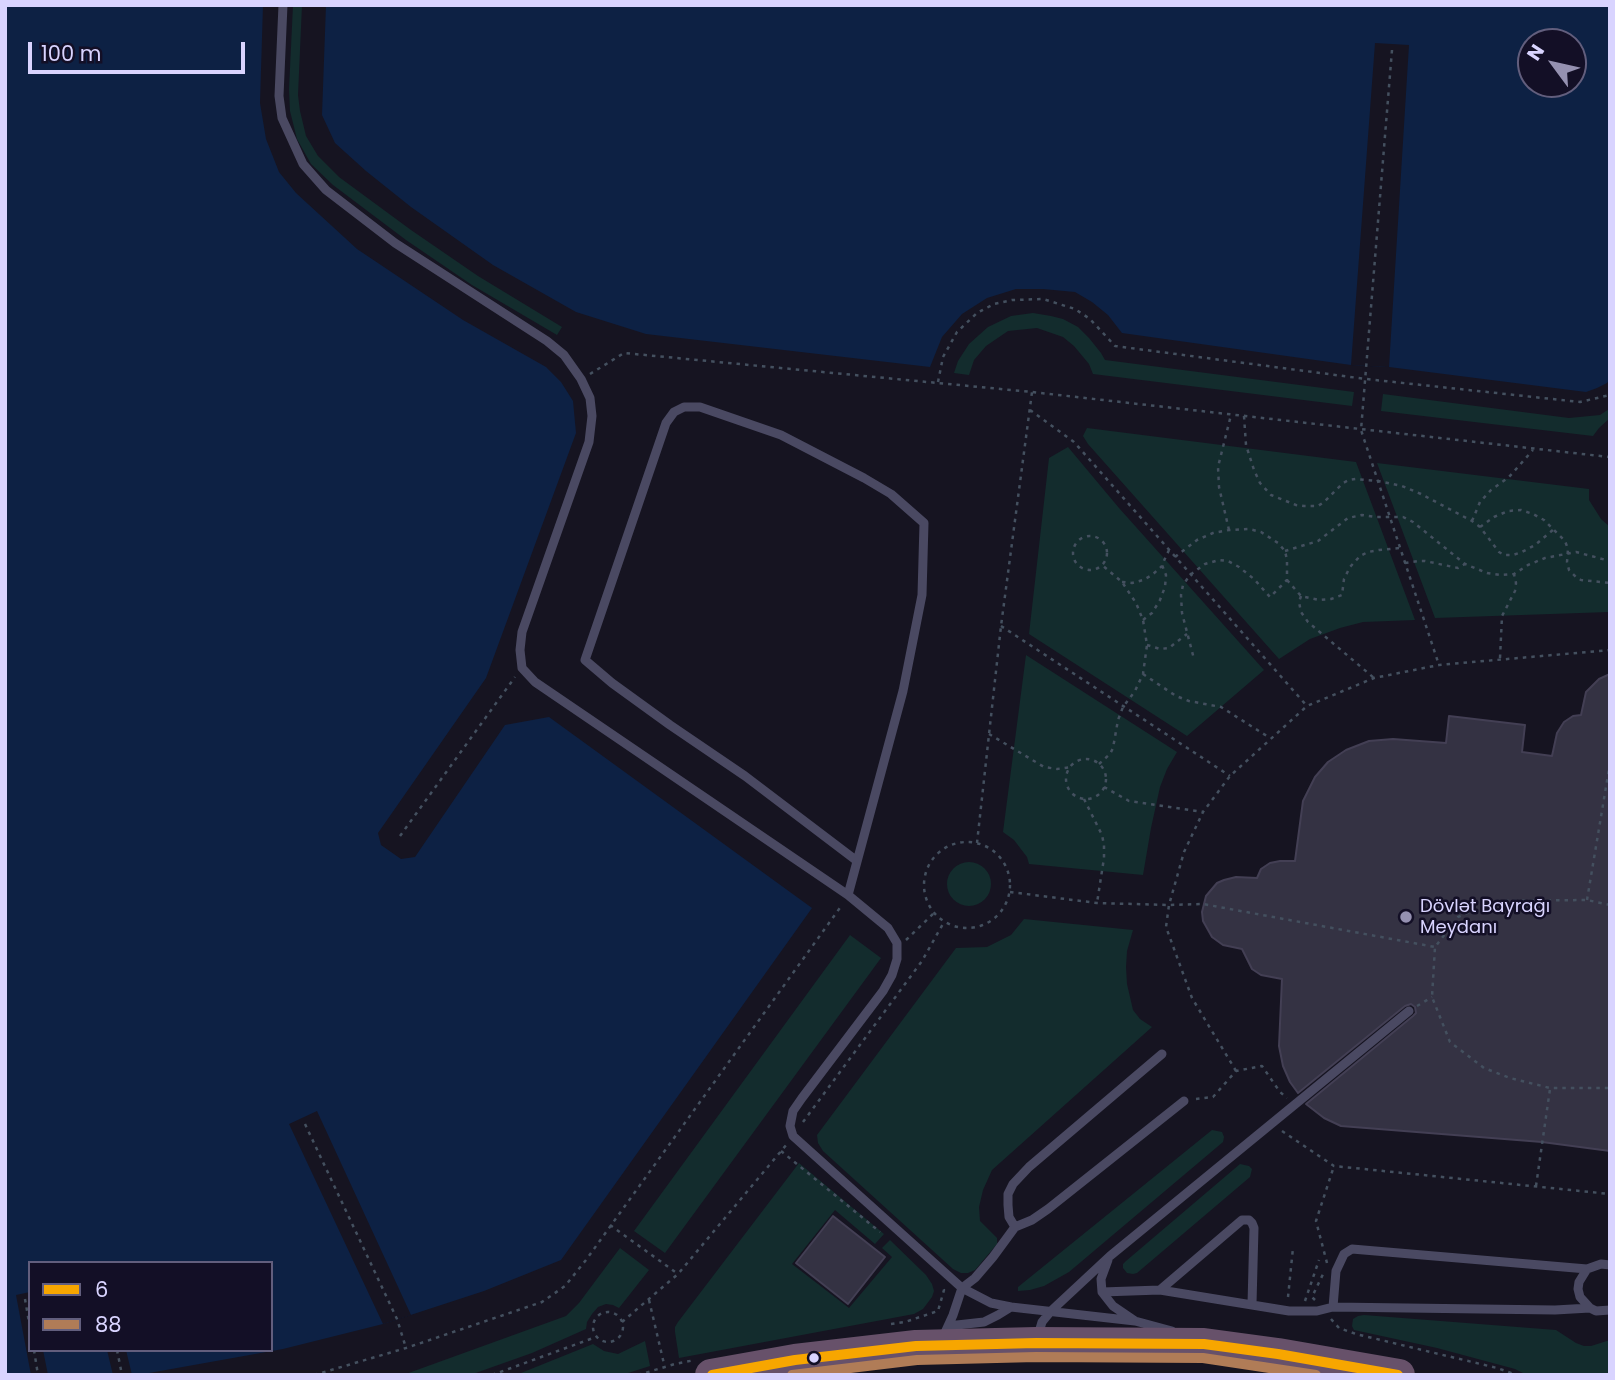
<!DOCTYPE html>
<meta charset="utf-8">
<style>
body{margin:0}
#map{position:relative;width:1615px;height:1380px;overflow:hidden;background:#161421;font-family:Poppins,sans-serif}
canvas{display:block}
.frame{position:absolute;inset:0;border:7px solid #d9d4ff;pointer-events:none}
.legend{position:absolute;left:28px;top:1261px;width:245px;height:91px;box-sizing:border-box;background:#130f26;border:2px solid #625e7d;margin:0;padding:9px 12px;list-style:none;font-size:21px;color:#d9d4ff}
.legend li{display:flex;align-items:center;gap:14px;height:35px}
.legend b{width:35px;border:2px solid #625e7d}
.north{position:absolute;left:1517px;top:28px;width:70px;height:70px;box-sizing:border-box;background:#130f26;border:2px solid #625e7d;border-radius:50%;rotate:303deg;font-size:19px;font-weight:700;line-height:28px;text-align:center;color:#d9d4ff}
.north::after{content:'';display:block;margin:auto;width:24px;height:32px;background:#9591b1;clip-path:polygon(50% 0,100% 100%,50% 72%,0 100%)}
.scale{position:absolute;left:28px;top:42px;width:217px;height:32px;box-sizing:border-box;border:4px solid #d9d4ff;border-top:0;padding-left:9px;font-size:21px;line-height:24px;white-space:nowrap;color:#d9d4ff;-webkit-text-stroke:5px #130f26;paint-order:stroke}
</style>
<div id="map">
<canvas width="1615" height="1380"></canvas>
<div class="frame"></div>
<ul class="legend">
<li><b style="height:9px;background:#f7a600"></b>6</li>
<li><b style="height:9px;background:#b07c57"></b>88</li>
</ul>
<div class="north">N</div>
<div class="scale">100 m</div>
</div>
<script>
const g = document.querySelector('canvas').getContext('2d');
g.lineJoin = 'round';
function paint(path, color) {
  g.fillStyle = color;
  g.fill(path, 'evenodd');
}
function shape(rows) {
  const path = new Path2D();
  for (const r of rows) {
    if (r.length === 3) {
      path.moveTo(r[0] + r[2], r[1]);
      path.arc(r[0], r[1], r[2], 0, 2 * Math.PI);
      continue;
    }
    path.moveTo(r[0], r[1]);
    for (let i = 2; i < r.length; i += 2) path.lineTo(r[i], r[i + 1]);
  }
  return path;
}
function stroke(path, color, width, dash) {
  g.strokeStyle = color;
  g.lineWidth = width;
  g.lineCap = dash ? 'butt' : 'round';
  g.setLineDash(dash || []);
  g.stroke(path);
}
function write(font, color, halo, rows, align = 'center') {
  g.font = font + ' Poppins,sans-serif';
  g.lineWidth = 5;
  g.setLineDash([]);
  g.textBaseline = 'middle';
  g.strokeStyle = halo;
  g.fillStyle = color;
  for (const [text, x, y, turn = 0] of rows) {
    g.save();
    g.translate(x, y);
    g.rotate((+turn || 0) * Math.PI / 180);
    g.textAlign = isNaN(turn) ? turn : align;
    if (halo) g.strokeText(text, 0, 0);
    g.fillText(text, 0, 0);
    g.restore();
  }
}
const green = shape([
 [293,5,302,5,298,95,300,111,306,136,318,156,339,177,411,230,478,276,562,327,557,335,472,285,406,240,333,185,311,164,297,139,290,111,289,89],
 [1033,313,1051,316,1063,319,1078,327,1089,338,1101,353,1105,360,1354,392,1352,406,1093,374,1089,364,1074,346,1063,337,1037,328,1008,331,986,346,974,360,969,375,954,373,958,361,969,344,988,327,1011,316],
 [1383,394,1569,418,1600,415,1609,409,1610,418,1599,428,1593,436,1381,411],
 [1087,428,1356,462,1415,620,1363,622,1340,628,1310,639,1279,659,1088,444,1083,436],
 [1068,447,1119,508,1264,670,1187,736,1029,634,1049,458],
 [1377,463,1589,489,1589,500,1601,519,1610,527,1609,612,1435,618],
 [1026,655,1177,752,1167,769,1160,787,1151,828,1143,875,1029,864,1027,857,1014,840,1003,832],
 [969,884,22],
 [1024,919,1133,930,1127,951,1126,967,1127,984,1133,1010,1140,1019,1152,1027,992,1170,983,1190,979,1207,980,1221,997,1238,997,1244,975,1270,968,1273,961,1273,953,1269,823,1151,818,1143,817,1135,956,948,987,947,1011,935],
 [850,935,881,958,665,1253,634,1231],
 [1212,1130,1222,1132,1224,1137,1223,1142,1069,1272,1044,1286,1030,1290,1018,1291,1018,1287],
 [799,1163,884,1234,875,1244,835,1210,792,1264,849,1308,892,1257,882,1248,890,1240,926,1275,932,1284,934,1291,932,1297,923,1309,914,1314,679,1358,675,1332,675,1327,678,1322],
 [1240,1164,1249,1166,1252,1169,1250,1177,1137,1273,1133,1274,1127,1273,1123,1268,1123,1264,1126,1261],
 [620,1248,649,1270,619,1308,613,1305,606,1304,598,1307,592,1314,587,1322,586,1329,532,1353,470,1375,403,1375,566,1316,579,1303],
 [1364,1315,1556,1330,1576,1343,1584,1346,1591,1346,1610,1340,1610,1375,1527,1375,1515,1369,1437,1348,1354,1330,1352,1326,1353,1319,1358,1316],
 [645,1341,650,1366,622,1375,516,1375,593,1344,604,1351,618,1354]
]);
const water = shape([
 [5,5,263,5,260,103,266,139,279,172,296,193,357,249,463,320,546,367,561,382,573,401,576,433,486,678,378,833,381,845,401,859,415,857,505,725,549,717,812,908,561,1260,484,1291,383,1324,283,1349,138,1375,5,1375],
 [30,1263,271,1263,271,1350,30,1350],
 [326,5,1610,5,1610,379,1607,383,1597,388,1586,392,1389,367,1351,365,1122,333,1108,315,1092,302,1075,292,1043,289,1016,289,987,298,962,314,942,337,930,367,646,334,576,312,493,265,411,207,366,171,335,143,322,115],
 [1531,42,1573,42,1573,84,1531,84]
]);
const pier = shape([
 [1375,43,1409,45,1389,367,1351,365],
 [317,1111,411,1315,383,1324,289,1124],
 [30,1292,30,1350,43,1350,48,1375,31,1375,16,1295],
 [107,1350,126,1350,132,1375,113,1375]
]);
const building = shape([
 [1610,674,1610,1151,1542,1142,1341,1126,1324,1118,1306,1104,1413,1016,1416,1013,1415,1007,1411,1004,1405,1006,1298,1093,1290,1082,1283,1066,1279,1046,1282,979,1261,975,1252,969,1242,949,1223,945,1212,937,1203,921,1202,912,1206,896,1217,883,1224,880,1236,877,1257,878,1261,869,1270,863,1280,861,1295,861,1303,801,1315,777,1328,762,1346,750,1369,741,1393,739,1446,743,1449,716,1525,725,1522,752,1552,756,1557,733,1564,722,1573,716,1581,715,1586,692,1599,679,1610,674],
 [833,1216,885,1257,848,1304,796,1263,833,1216]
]);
const path = shape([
 [1392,50,1361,430,1439,665],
 [590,374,624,353,1032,392,1609,457],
 [938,382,943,357,957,332,977,313,994,304,1012,300,1043,299,1075,309,1090,319,1115,346,1366,379,1580,402,1610,395],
 [1030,410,1074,442,1307,706],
 [1244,416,1246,445,1254,470,1260,483,1271,495,1296,505,1304,506,1318,506,1324,502,1343,483,1349,480,1356,479,1378,481,1402,486,1421,494,1472,521,1480,527,1499,552,1504,555,1513,555,1522,552,1535,545,1554,529],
 [1472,521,1480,502,1491,490,1509,477,1533,450],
 [1480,527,1494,517,1508,511,1521,510,1533,514,1544,520,1565,541,1568,549,1567,562,1569,570,1576,577,1581,580,1610,583],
 [1229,530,1219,487,1218,467,1231,415],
 [1090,553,17],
 [1285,551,1318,541,1348,518,1362,515,1375,517,1403,517,1413,522,1465,564,1487,573,1500,575,1514,574,1528,565,1545,558,1576,552,1610,561],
 [1175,557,1197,540,1213,533,1229,530,1249,529,1261,532,1278,543,1285,551,1287,560,1287,580,1270,597,1254,579,1239,567,1228,561,1219,560,1205,564,1190,575,1183,585,1181,595,1182,613,1194,659],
 [1405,563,1418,561,1425,561,1458,568,1465,564],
 [1287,580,1301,596,1319,600,1331,599,1342,595,1344,579,1350,567,1360,556,1368,552,1379,550,1400,548],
 [1122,582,1132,583,1143,580,1152,575,1162,566],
 [1301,596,1299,602,1301,612,1308,622,1374,678],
 [1143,620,1152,613,1160,600,1165,587,1166,575,1162,565,1169,550],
 [1001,626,1230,776],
 [1147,645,1160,649,1169,648,1187,634],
 [1500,658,1502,616,1515,591,1516,583,1514,574],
 [1143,674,1176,696,1189,701,1221,707,1270,738],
 [989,734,1044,767,1057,769,1071,767],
 [1086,779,20],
 [1099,764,1110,754,1113,748,1118,720,1123,707,1135,691,1143,674,1147,645,1143,620,1136,603,1122,582,1102,565],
 [1104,787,1129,801,1203,812],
 [1084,799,1102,835,1104,845,1104,858,1097,903],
 [400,836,515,677],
 [967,885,43],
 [977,843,1001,626,1032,392],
 [1010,892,1097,903,1169,905,1203,904,1435,947],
 [1587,900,1610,763],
 [1610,905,1587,900,1494,901,1458,917,1435,947,1432,997,1450,1042,1484,1068,1510,1078,1550,1088,1610,1088],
 [906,940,934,913],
 [1417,1006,1432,997],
 [1236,1071,1192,998,1166,927,1169,905,1184,852,1203,812,1230,776,1307,706,1374,678,1439,665,1610,650],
 [1196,1099,1213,1097,1236,1071,1262,1066,1280,1092,1287,1098],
 [803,1122,922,961,944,922],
 [305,1124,397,1319,406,1348],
 [1282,1131,1334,1166,1610,1194],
 [781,1151,880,1232],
 [1536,1186,1550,1089],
 [610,1225,678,1274],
 [1327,1263,1316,1221,1334,1166],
 [1288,1297,1293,1248],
 [25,1299,30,1328],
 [649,1300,664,1364],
 [1315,1300,1312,1297,1324,1272],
 [1305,1301,1319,1260],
 [608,1327,15],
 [1331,1319,1339,1328,1356,1334,1497,1368,1517,1375],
 [622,1322,678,1274,787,1144],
 [891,1324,905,1322,938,1311,944,1290,942,1287],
 [34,1350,38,1375],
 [117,1350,122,1375],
 [314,1375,406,1348,542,1302,565,1286,586,1260,842,905],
 [492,1375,596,1337],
 [638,1375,675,1364,695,1360]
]);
const lane = shape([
 [283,5,279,96,282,118,303,164,326,190,395,243,547,341,564,355,581,379,590,398,592,416,589,442,522,632,520,650,522,668,535,682,848,895],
 [857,861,745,776,670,725,612,683,585,660,666,423,674,412,684,407,700,407,781,435,864,478,891,494,924,523,922,595,903,691,848,895,888,928,897,943,897,959,892,975,883,991,802,1098,793,1111,790,1126,793,1136,962,1288,991,1303,1011,1307],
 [1015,1227,1009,1217,1008,1205,1008,1194,1013,1184,1029,1167,1162,1054],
 [1108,1260,1101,1279,1102,1292,1113,1306,1135,1321,1172,1331],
 [1610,1265,1601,1264,1587,1269,1579,1282,1578,1289,1580,1297,1590,1308,1596,1311,1610,1310],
 [1160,1290,1242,1220,1249,1220,1252,1223,1254,1228,1252,1304],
 [1102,1292,1160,1290,1289,1311,1317,1311,1333,1307,1555,1310,1590,1308],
 [1333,1307,1336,1271,1344,1254,1352,1249,1587,1269],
 [948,1326,984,1322,998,1315,1011,1307,1135,1321],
 [942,1339,953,1315,962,1288,975,1278,993,1257,1015,1227,1032,1220,1048,1209,1184,1101],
 [1037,1339,1042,1322,1051,1311,1110,1256,1409,1011]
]);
const highway = shape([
 [711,1375,795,1360,916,1346,1036,1343,1204,1344,1278,1354,1399,1375]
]);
const bus1 = shape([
 [712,1375,795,1360,916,1346,1036,1343,1204,1344,1278,1354,1398,1375]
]);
const bus2 = shape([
 [792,1375,917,1360,1036,1357,1203,1358,1316,1375]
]);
const markers = [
 [1406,917,7,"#9591b1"],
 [814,1358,6,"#d9d4ff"]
];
const poiNames = [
 ["Dövlət Bayrağı",1420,907],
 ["Meydanı",1420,928]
];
paint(green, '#132c2d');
paint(water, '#0d2144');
paint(pier, '#161421');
paint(building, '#343243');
stroke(building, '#433f54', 2);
stroke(path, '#44505f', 2.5, [3.5, 5]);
stroke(lane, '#4a4962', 9);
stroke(highway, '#67516a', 32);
stroke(bus1, '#f7a600', 10);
stroke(bus2, '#b07c57', 10);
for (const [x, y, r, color] of markers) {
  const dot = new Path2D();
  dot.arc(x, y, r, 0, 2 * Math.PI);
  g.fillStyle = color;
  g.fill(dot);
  stroke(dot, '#130f26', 2.5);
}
write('18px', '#d9d4ff', '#130f26', poiNames, 'left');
</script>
